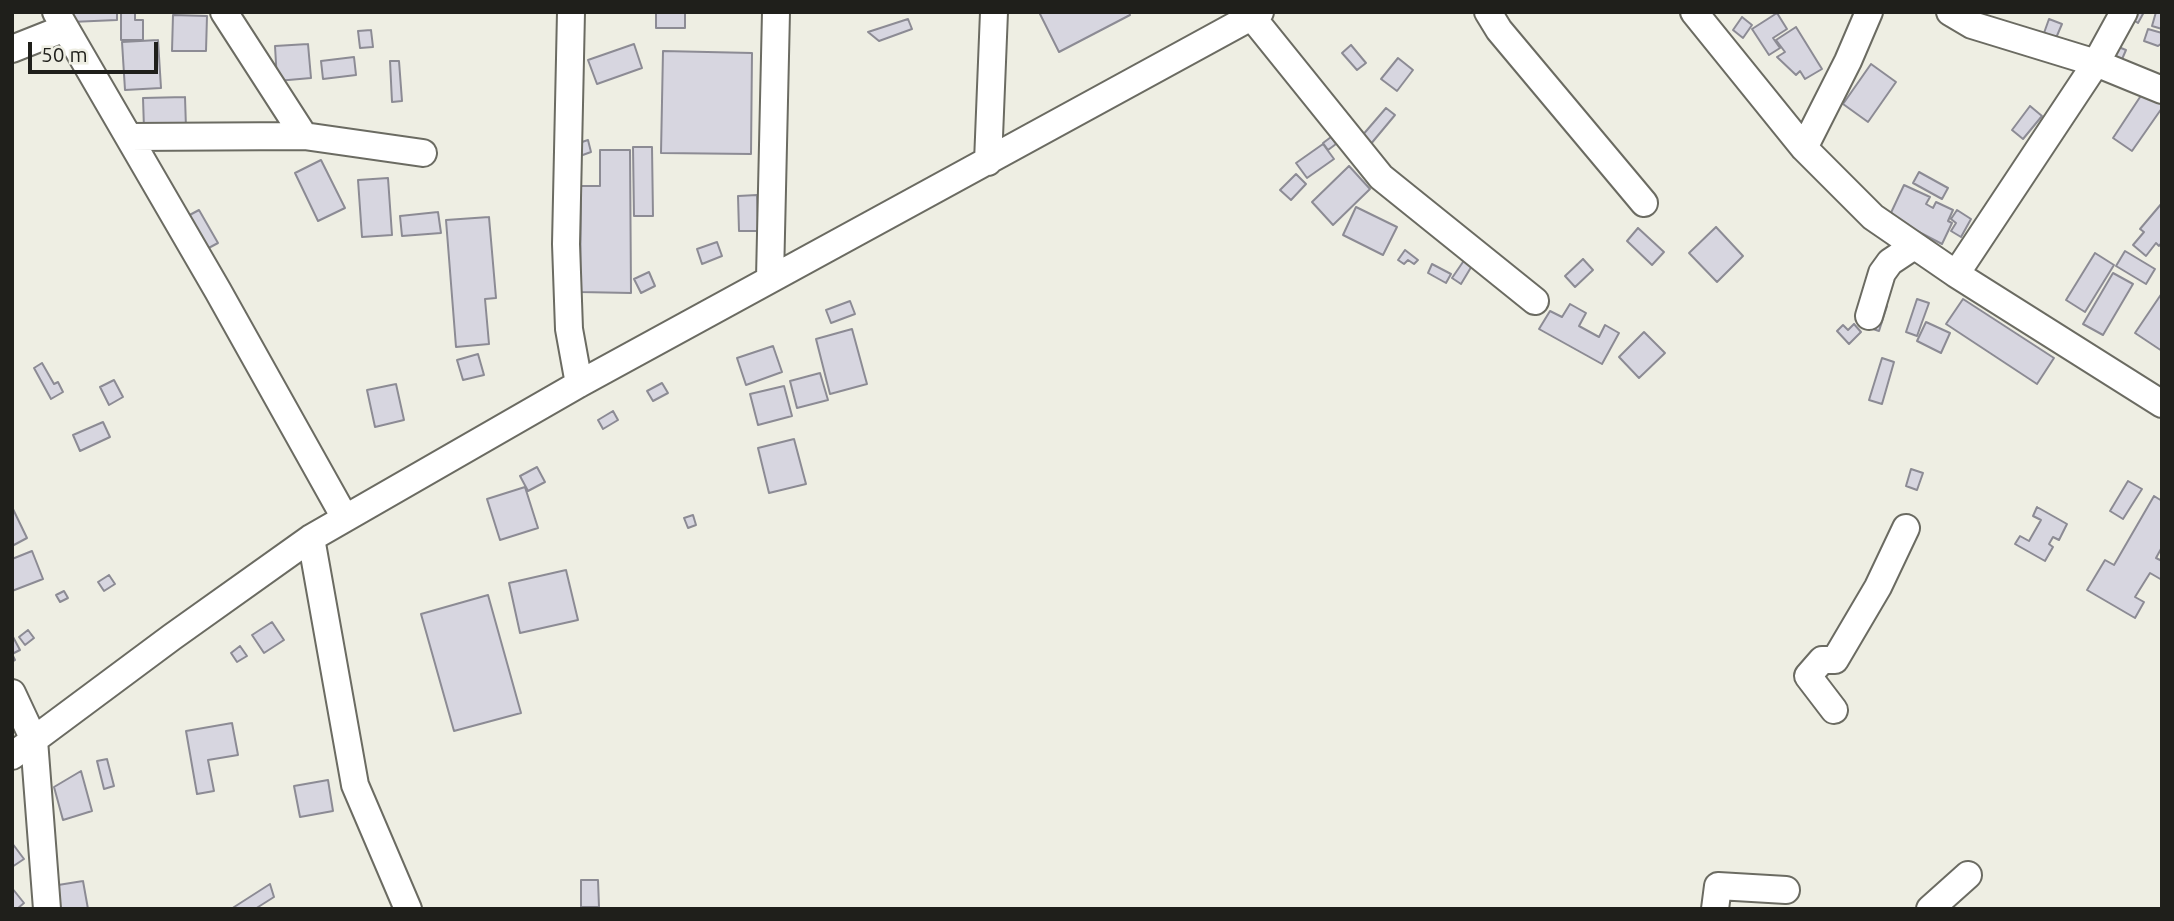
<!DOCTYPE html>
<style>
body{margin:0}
#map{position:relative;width:2174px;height:921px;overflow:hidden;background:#eeeee3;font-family:Ubuntu,sans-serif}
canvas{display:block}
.frame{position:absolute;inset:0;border:14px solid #1f1f1b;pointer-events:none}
.scale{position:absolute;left:28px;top:42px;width:130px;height:32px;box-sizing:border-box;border:4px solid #1f1f1b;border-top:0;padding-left:9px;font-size:21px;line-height:24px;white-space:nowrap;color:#1f1f1b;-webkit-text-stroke:5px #eeeee3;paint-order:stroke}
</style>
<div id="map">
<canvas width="2174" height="921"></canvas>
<div class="frame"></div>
<div class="scale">50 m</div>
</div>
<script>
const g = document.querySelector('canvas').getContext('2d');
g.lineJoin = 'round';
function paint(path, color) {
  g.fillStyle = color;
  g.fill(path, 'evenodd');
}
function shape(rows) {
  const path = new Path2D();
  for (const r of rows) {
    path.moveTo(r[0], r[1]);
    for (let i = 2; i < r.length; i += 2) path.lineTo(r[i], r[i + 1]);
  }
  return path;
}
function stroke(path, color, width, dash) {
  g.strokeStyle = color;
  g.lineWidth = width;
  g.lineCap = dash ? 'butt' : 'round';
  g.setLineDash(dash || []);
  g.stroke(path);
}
const building = shape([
 [71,12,117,12,117,20,71,22,71,12],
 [121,12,135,12,135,20,143,20,143,40,121,40,121,12],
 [656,12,685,12,685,28,656,28,656,12],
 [1039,12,1129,12,1130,15,1059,52,1039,12],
 [2133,12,2144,12,2138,23,2130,18,2133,12],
 [2156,12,2162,12,2162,29,2152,26,2156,12],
 [1777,13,1787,29,1773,38,1780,48,1769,55,1752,29,1777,13],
 [173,15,207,16,206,51,172,51,173,15],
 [1742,17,1752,25,1743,38,1733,30,1742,17],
 [908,19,912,29,879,41,868,32,908,19],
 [2049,19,2062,24,2056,38,2044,33,2049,19],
 [1796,27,1822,69,1805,79,1800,71,1796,75,1777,57,1785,52,1776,40,1796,27],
 [2148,29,2162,33,2162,43,2158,46,2144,41,2148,29],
 [371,30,373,47,360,48,358,31,371,30],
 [158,40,161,88,125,90,122,42,158,40],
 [308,44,311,78,277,81,275,46,308,44],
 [634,44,642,68,597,84,588,60,634,44],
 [1351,45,1366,63,1357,70,1342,53,1351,45],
 [2116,46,2126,50,2119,66,2110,50,2116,46],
 [663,51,752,53,751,154,661,153,663,51],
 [354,57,356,75,323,79,321,61,354,57],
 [1398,58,1413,70,1397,91,1381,79,1398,58],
 [390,61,399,61,402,101,392,102,390,61],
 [1871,64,1896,82,1868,122,1843,104,1871,64],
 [2144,91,2162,104,2162,108,2132,151,2113,138,2144,91],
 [185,97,186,128,144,129,143,98,185,97],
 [2030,106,2042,116,2023,139,2012,130,2030,106],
 [1386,108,1395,115,1370,145,1361,137,1386,108],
 [1331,137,1336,144,1328,150,1323,143,1331,137],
 [588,140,591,152,580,156,576,144,588,140],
 [1323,144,1334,159,1307,178,1296,163,1323,144],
 [633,147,652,147,653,216,634,216,633,147],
 [600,150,630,150,631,293,580,292,581,186,600,186,600,150],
 [321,160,345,208,318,221,295,173,321,160],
 [1349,166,1370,189,1333,225,1312,202,1349,166],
 [1919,172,1948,188,1942,199,1913,183,1919,172],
 [1296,174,1306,184,1291,200,1280,190,1296,174],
 [388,178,392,235,362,237,358,180,388,178],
 [1904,185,1930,197,1926,204,1933,208,1936,202,1953,210,1948,221,1952,223,1942,244,1917,231,1915,236,1889,217,1904,185],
 [757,195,758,231,739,231,738,196,757,195],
 [2162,203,2162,242,2159,246,2156,243,2146,256,2133,245,2144,232,2140,229,2162,203],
 [1356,207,1397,227,1383,255,1343,235,1356,207],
 [199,210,218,243,203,251,184,218,199,210],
 [1957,210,1971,219,1961,237,1951,231,1956,223,1951,219,1957,210],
 [438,212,441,233,402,236,400,216,438,212],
 [489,217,496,298,485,299,489,344,456,347,446,220,489,217],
 [1716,227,1743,256,1717,282,1689,253,1716,227],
 [1638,228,1664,252,1652,265,1627,241,1638,228],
 [717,242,722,256,702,264,697,249,717,242],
 [1405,250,1418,260,1414,264,1408,260,1404,264,1398,260,1405,250],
 [2125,251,2155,269,2146,284,2116,266,2125,251],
 [2095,253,2114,265,2085,312,2066,300,2095,253],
 [1465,259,1473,264,1461,284,1452,278,1465,259],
 [1583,259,1593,270,1575,287,1565,276,1583,259],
 [1432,264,1451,274,1446,283,1428,273,1432,264],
 [649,272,655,286,641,293,634,279,649,272],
 [2113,273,2133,284,2103,335,2083,324,2113,273],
 [2162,293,2162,351,2135,333,2162,293],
 [1917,299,1929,303,1917,336,1906,332,1917,299],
 [1963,299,2054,358,2037,384,1946,324,1963,299],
 [850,301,855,314,831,323,826,310,850,301],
 [1875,302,1887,306,1879,331,1867,327,1875,302],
 [1570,304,1586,313,1579,326,1599,337,1605,325,1619,333,1602,364,1539,329,1550,311,1562,317,1570,304],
 [1926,322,1950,333,1941,353,1917,341,1926,322],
 [1854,324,1861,332,1849,344,1837,331,1843,325,1848,330,1854,324],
 [852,329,867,384,830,394,816,339,852,329],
 [1644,332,1665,353,1639,378,1619,357,1644,332],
 [773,346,782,372,746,385,737,358,773,346],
 [478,354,484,375,463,380,457,360,478,354],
 [1882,358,1894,362,1882,404,1869,400,1882,358],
 [42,363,54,384,58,382,63,392,51,399,34,368,42,363],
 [820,373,828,400,797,408,790,381,820,373],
 [114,380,123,397,109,405,100,387,114,380],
 [662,383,668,393,653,401,647,391,662,383],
 [396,384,404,420,375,427,367,390,396,384],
 [784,386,792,416,758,425,750,394,784,386],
 [613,411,618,420,603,429,598,420,613,411],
 [103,422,110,437,80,451,73,435,103,422],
 [794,439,806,484,769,493,758,448,794,439],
 [537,467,545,482,528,491,520,476,537,467],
 [1911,469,1923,473,1917,490,1906,486,1911,469],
 [2128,481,2142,489,2123,519,2110,511,2128,481],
 [525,487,538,528,500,540,487,499,525,487],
 [2154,496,2162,501,2162,547,2156,558,2162,561,2162,580,2150,573,2135,597,2144,602,2135,618,2087,590,2105,560,2114,565,2154,496],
 [12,507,27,538,12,546,12,507],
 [2037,507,2067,524,2059,540,2053,537,2049,544,2053,547,2045,561,2015,544,2020,536,2029,541,2041,520,2033,516,2037,507],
 [693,515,696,525,688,528,684,518,693,515],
 [32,551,43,579,12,591,12,559,32,551],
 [566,570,578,620,520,633,509,583,566,570],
 [109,575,115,584,104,591,98,582,109,575],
 [64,591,68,598,60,602,56,595,64,591],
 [488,595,521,713,454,731,421,614,488,595],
 [272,622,284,640,264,653,252,635,272,622],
 [28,630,34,638,25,645,19,637,28,630],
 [12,635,20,650,12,654,15,660,12,662,12,635],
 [240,646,247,656,237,662,231,653,240,646],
 [232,723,238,755,208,760,214,791,197,794,186,731,232,723],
 [107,759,114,786,104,789,97,761,107,759],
 [81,771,92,811,63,820,54,787,81,771],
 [328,780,333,811,300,817,294,786,328,780],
 [12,843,24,859,12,867,12,843],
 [581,880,598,880,599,907,581,907,581,880],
 [83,881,88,909,56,909,52,886,83,881],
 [270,884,274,897,255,909,231,909,270,884],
 [12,888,24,903,17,909,12,909,12,888]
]);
const minor = shape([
 [56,12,218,291,345,518],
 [224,12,304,136],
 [571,12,566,244,569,329,579,384],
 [1488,12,1499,30,1644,203],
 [1694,12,1804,148,1873,217,1956,274,2162,404],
 [1950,12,1972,25,2096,63,2162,90],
 [1252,17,1381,177,1535,301],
 [12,49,65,28],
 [129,137,304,136,423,153],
 [1804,148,1848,61,1869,12],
 [988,162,994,12],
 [1956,274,2096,63,2124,12],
 [770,278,776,12],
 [1869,316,1882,273,1890,262,1914,246],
 [311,538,355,785,408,909],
 [12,693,34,740,47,909],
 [1834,710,1808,676,1822,660,1835,660,1878,587,1906,528],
 [12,756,172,637,311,538,579,384,1260,12],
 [1715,909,1718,886,1786,890],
 [1930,909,1968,875]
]);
paint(building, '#d7d6e0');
stroke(building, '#8c8b94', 2);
stroke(minor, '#6b6b62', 30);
stroke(minor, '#fff', 26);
</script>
